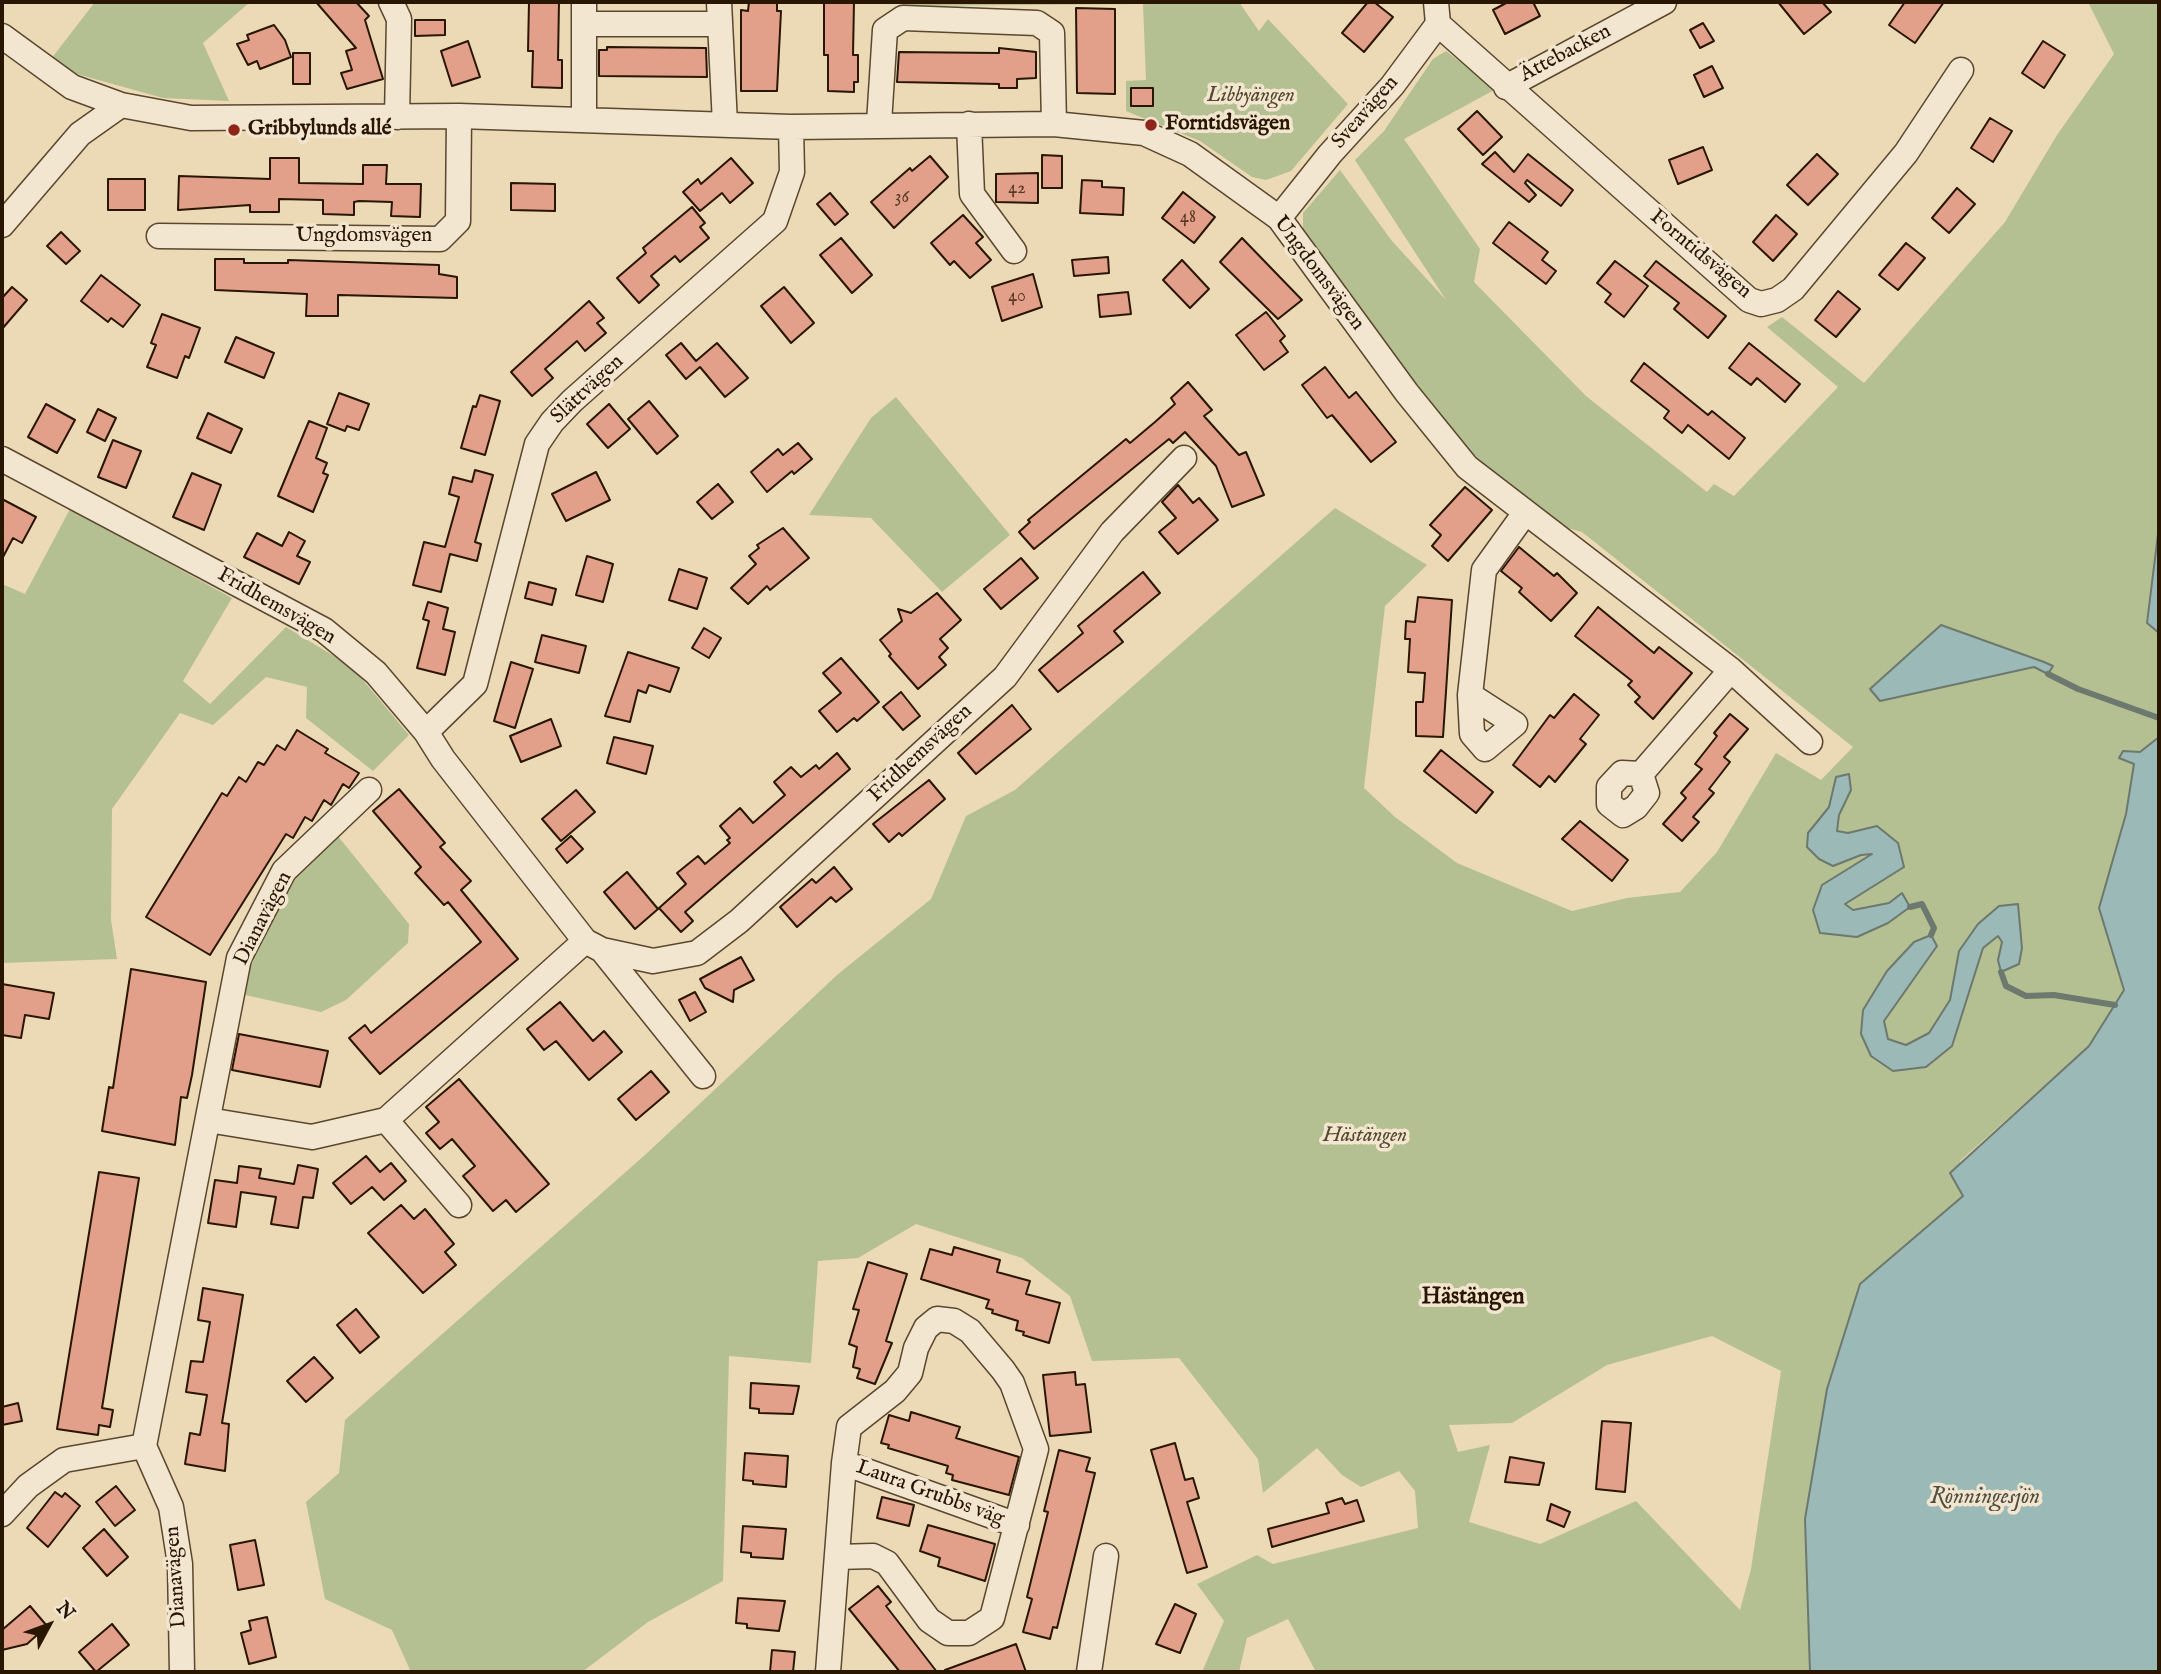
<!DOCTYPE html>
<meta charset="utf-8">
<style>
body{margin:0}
#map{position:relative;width:2161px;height:1674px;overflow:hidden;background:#ecd9b6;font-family:"IM FELL English",serif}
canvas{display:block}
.frame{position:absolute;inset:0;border:4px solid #291601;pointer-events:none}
.north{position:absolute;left:14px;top:1590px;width:70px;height:70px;-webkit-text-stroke:5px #f3e6d0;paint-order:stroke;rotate:49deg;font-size:19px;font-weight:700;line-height:28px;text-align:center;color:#291601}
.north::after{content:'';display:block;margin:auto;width:24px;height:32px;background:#291601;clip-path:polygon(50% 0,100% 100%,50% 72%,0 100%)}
</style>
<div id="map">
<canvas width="2161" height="1674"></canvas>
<div class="frame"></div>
<div class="north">N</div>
</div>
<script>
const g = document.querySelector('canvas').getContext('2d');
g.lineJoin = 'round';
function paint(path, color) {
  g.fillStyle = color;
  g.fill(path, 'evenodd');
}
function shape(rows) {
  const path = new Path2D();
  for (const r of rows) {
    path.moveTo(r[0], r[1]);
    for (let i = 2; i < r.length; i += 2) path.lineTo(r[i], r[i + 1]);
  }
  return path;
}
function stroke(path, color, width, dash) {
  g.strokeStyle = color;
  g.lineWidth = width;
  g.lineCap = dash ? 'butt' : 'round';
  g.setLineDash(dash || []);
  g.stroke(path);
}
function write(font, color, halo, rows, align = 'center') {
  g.font = font + ' "IM FELL English",serif';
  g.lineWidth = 7;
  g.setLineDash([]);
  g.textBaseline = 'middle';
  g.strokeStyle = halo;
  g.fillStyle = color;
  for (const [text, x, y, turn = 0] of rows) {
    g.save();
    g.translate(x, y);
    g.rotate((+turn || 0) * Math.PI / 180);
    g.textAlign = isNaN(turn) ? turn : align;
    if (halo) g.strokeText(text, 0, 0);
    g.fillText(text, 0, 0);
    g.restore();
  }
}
const green = shape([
 [95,2,250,2,203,43,229,101,163,98,77,74,51,59],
 [901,2,1239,2,1259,31,1268,19,1348,104,1291,171,1266,180,1252,177,1200,141,1126,111,1126,81,1146,80,1143,4,902,6],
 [2088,2,2159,2,2159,526,2147,623,2159,633,2159,737,2139,752,2123,751,2120,757,2134,763,2126,814,2099,908,2124,990,2089,1046,1960,1161,1963,1196,1860,1284,1827,1389,1805,1519,1810,1672,1316,1672,1288,1619,1247,1638,1239,1672,1202,1672,1224,1621,1197,1584,1257,1555,1273,1564,1418,1528,1415,1491,1399,1471,1361,1487,1342,1475,1317,1448,1263,1493,1258,1459,1179,1358,1092,1361,1070,1296,1022,1258,916,1224,858,1258,818,1261,811,1363,729,1356,723,1581,648,1622,582,1672,411,1672,392,1630,325,1599,306,1502,339,1473,345,1420,646,1154,837,975,931,899,966,816,1015,790,1335,508,1427,565,1385,606,1364,788,1395,817,1457,863,1572,911,1627,898,1680,892,1717,852,1776,753,1821,780,1853,747,1582,532,1557,525,1462,445,1441,423,1342,282,1420,400,1303,233,1303,213,1340,170,1392,241,1446,300,1355,160,1384,131,1433,59,1446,51,1496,89,1404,139,1480,249,1474,282,1586,396,1707,492,1714,484,1734,496,1838,387,1767,327,1782,317,1864,383,2005,222,2057,135,2114,54],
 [1712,1336,1781,1371,1751,1569,1740,1610,1636,1501,1540,1544,1469,1522,1490,1445,1458,1452,1449,1425,1512,1423,1607,1365],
 [896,397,1010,535,942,592,871,518,809,515,871,418],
 [70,509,232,598,183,681,210,704,286,627,352,667,409,735,373,771,306,718,307,687,266,677,213,725,180,713,112,809,111,920,117,959,2,963,2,584,25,594],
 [337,835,409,924,408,943,346,1000,321,1012,241,994,250,963,294,877]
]);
const water = shape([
 [2159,526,2159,633,2147,623,2159,526],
 [1941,625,2044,662,2053,666,2048,674,2034,667,1880,701,1870,689,1941,625],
 [2159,737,2159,1672,1810,1672,1805,1519,1827,1389,1860,1284,1963,1196,1950,1173,2089,1046,2124,990,2099,908,2126,814,2134,764,2119,758,2123,751,2140,752,2159,737],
 [1849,774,1851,790,1839,815,1837,831,1848,833,1877,826,1898,843,1904,867,1845,904,1853,910,1889,903,1902,893,1910,907,1888,923,1857,937,1820,933,1813,910,1822,885,1872,854,1861,855,1833,866,1819,859,1807,847,1808,833,1829,807,1836,777,1849,774],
 [2018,904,2022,948,2019,964,2001,972,1998,960,2002,942,1998,936,1983,948,1952,1046,1926,1067,1893,1071,1871,1056,1861,1034,1863,1010,1887,971,1914,942,1931,935,1937,946,1884,1021,1888,1039,1906,1045,1929,1033,1950,1000,1959,951,1978,924,1999,906,2018,904]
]);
const stream = shape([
 [2048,674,2078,689,2159,718],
 [1910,907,1922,904,1934,928,1931,935],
 [2001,972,2006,986,2026,996,2054,995,2115,1005]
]);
const building = shape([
 [316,2,356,2,369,16,365,20,383,79,347,89,341,73,352,70,346,51,356,48,316,2],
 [529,2,559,2,558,60,562,60,562,88,532,87,533,51,528,51,529,2],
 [749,2,777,2,777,11,781,11,777,91,741,91,741,10,748,11,749,2],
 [824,2,854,2,853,55,858,55,858,82,854,82,854,92,828,91,828,55,824,55,824,2],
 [1368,2,1374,2,1393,17,1364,52,1342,33,1368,2],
 [1508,2,1533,2,1540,16,1505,34,1493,10,1508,2],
 [1778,2,1822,2,1831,12,1804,34,1778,2],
 [1905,2,1944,2,1915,43,1889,25,1905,2],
 [1076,8,1115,9,1115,94,1077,93,1076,8],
 [415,20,445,20,445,35,415,36,415,20],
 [1703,23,1714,41,1700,48,1690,30,1703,23],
 [274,25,285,40,291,57,260,69,257,61,248,65,237,44,249,40,247,35,274,25],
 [468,41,480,77,452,86,441,51,468,41],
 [2043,41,2065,55,2044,88,2022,73,2043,41],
 [607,47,706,48,707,77,599,76,599,50,607,50,607,47],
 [999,48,1036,52,1036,78,1017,79,1017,88,999,88,999,84,897,82,899,52,999,53,999,48],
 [293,53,310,53,310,84,293,84,293,53],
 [1712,66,1723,88,1704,97,1694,75,1712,66],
 [1131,88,1153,88,1153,106,1131,106,1131,88],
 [1477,111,1502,137,1483,155,1458,129,1477,111],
 [1990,118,2012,131,1993,162,1971,148,1990,118],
 [1703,147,1712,170,1678,184,1669,160,1703,147],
 [1495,152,1514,172,1528,154,1573,190,1561,206,1527,180,1525,183,1536,195,1529,202,1482,164,1495,152],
 [1817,154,1838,174,1808,205,1787,185,1817,154],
 [1042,155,1062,156,1062,188,1042,188,1042,155],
 [930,156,948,177,894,228,871,202,910,168,912,171,930,156],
 [270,158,299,158,299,183,363,184,363,165,387,165,386,184,421,184,420,217,391,216,392,202,359,201,354,202,354,215,323,214,323,200,279,199,279,212,250,212,250,205,178,210,179,176,270,179,270,158],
 [731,158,753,183,730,203,722,193,700,211,683,192,698,179,701,184,731,158],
 [1038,173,1038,203,996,202,996,174,1038,173],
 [108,179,145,179,145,210,108,210,108,179],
 [1082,180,1102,181,1102,187,1124,188,1123,215,1080,213,1082,180],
 [511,183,555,184,555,211,511,210,511,183],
 [1957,188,1975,204,1949,233,1932,218,1957,188],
 [1183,192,1215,217,1194,243,1162,218,1183,192],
 [830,193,848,214,835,225,817,204,830,193],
 [692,207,705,223,700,227,709,238,680,262,675,256,651,276,659,285,639,303,617,278,646,253,643,248,692,207],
 [963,215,983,237,976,243,991,260,970,278,954,261,950,265,931,243,963,215],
 [1776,215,1797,234,1773,261,1753,242,1776,215],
 [1509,222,1548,252,1542,260,1556,271,1546,284,1493,243,1509,222],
 [61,232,80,251,66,264,47,246,61,232],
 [841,238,872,275,852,293,820,255,841,238],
 [1242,238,1302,300,1278,319,1220,262,1242,238],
 [1906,243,1925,258,1898,290,1879,275,1906,243],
 [1108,257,1109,273,1074,276,1072,260,1108,257],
 [215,259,244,259,244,263,288,263,288,260,439,265,439,274,457,277,457,298,338,295,338,316,306,316,307,294,215,290,215,259],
 [1182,260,1209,289,1190,308,1163,280,1182,260],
 [1615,261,1648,286,1624,317,1605,302,1611,294,1597,283,1615,261],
 [1656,261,1726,316,1708,338,1674,309,1679,303,1644,276,1656,261],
 [1033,274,1042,307,1002,321,992,287,1033,274],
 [101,275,140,305,123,327,111,318,108,322,81,301,101,275],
 [12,287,27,300,2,329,2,298,12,287],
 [784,287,814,323,791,343,761,306,784,287],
 [1838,291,1860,309,1836,337,1815,320,1838,291],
 [1128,292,1131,314,1100,317,1098,295,1128,292],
 [589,301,604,318,597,323,606,333,585,351,577,341,545,369,553,378,532,396,511,372,589,301],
 [1266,312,1285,336,1280,341,1288,352,1264,370,1236,335,1266,312],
 [162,314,200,328,189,358,185,356,177,378,147,367,156,345,151,343,162,314],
 [236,337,274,353,264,378,225,362,236,337],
 [681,343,696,361,717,343,748,378,725,397,700,367,686,379,666,355,681,343],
 [1749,343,1800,384,1785,402,1757,378,1751,385,1729,368,1749,343],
 [1644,363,1708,415,1712,411,1745,438,1729,459,1688,425,1682,433,1664,418,1669,411,1631,381,1644,363],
 [1325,367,1349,398,1356,392,1396,442,1371,462,1332,415,1327,418,1302,385,1325,367],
 [1188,382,1212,410,1204,416,1239,455,1246,452,1264,495,1232,507,1216,466,1185,432,1173,443,1169,439,1034,549,1019,532,1030,522,1028,520,1126,439,1130,443,1155,422,1175,404,1171,398,1188,382],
 [339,393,369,404,359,430,347,426,345,431,327,424,339,393],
 [480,395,500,401,485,455,461,448,473,406,476,407,480,395],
 [649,401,678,436,657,454,628,419,649,401],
 [46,404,75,420,57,453,28,437,46,404],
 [609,404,630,429,608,448,587,424,609,404],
 [98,409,116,418,105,441,87,432,98,409],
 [208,413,242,429,231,453,197,438,208,413],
 [309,421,327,428,316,458,327,463,323,473,328,475,313,512,278,496,309,421],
 [113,440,141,451,126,488,98,477,113,440],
 [798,443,812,459,794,474,792,471,767,492,751,472,778,449,783,455,798,443],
 [475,470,493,475,475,542,481,544,477,561,450,554,441,592,413,585,424,542,445,547,459,497,449,494,453,477,472,482,475,470],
 [596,472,610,500,566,521,552,494,596,472],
 [192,473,221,485,204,530,173,517,192,473],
 [718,484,733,502,712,519,697,502,718,484],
 [1178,485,1193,503,1199,498,1218,520,1178,554,1159,532,1176,518,1162,502,1178,485],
 [1465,487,1492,510,1448,561,1432,546,1441,535,1430,525,1465,487],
 [2,499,36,517,22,543,13,538,2,559,2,499],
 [783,528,809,558,770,590,767,586,748,604,731,588,756,564,749,556,759,548,757,545,783,528],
 [289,532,305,541,297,556,310,562,299,584,244,557,257,533,282,546,289,532],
 [1519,547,1554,576,1557,573,1577,593,1551,621,1519,592,1522,588,1501,571,1519,547],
 [587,556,613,564,603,602,576,595,587,556],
 [1021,558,1038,578,1001,609,984,589,1021,558],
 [679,569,707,578,697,609,669,600,679,569],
 [1143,572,1160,593,1114,631,1123,642,1058,692,1039,670,1083,633,1078,626,1143,572],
 [529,582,556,589,552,605,525,598,529,582],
 [937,593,961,620,940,639,948,648,939,657,946,665,918,689,889,656,891,654,880,640,902,621,898,609,911,613,937,593],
 [1418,597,1452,600,1443,737,1416,736,1416,702,1423,702,1425,673,1408,672,1410,639,1405,639,1406,621,1415,622,1418,597],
 [428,602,448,608,443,629,455,632,445,675,417,668,429,621,423,619,428,602],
 [1598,607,1654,653,1659,647,1692,673,1653,719,1635,702,1640,697,1628,685,1632,681,1575,636,1598,607],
 [704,628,721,638,709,658,692,648,704,628],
 [542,635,586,646,579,673,535,662,542,635],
 [628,652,679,668,670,692,649,685,646,693,638,690,630,722,605,716,628,652],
 [841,658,879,702,857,721,854,718,837,732,819,711,841,693,823,673,841,658],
 [511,662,533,669,515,728,494,721,511,662],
 [901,692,920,716,903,730,883,707,901,692],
 [1574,694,1599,715,1580,739,1586,744,1555,782,1549,776,1540,787,1513,765,1550,715,1554,718,1574,694],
 [1012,705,1031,729,976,774,958,753,1012,705],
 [1730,714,1748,729,1724,757,1730,762,1709,789,1714,793,1693,817,1699,822,1682,841,1663,824,1686,798,1681,793,1702,769,1695,764,1717,736,1714,733,1730,714],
 [551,719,561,746,521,762,510,736,551,719],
 [297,730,328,749,325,753,359,773,349,788,343,784,331,805,324,800,312,821,305,817,293,838,286,834,210,955,146,917,222,793,227,796,239,777,246,782,258,762,264,765,277,745,285,750,297,730],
 [614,737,653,746,646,774,607,763,614,737],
 [1441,750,1493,792,1476,813,1424,771,1441,750],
 [837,753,850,769,685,912,693,921,681,932,659,908,686,884,677,873,698,856,705,864,730,843,727,840,730,838,720,826,740,808,753,823,785,795,774,782,791,767,801,777,816,765,819,769,837,753],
 [929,780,945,799,902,836,899,833,889,842,873,824,929,780],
 [399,789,445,843,440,847,471,881,461,890,518,959,380,1074,349,1038,365,1025,371,1033,481,942,448,902,444,905,415,873,421,867,373,811,399,789],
 [576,790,595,812,561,841,542,819,576,790],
 [1580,821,1628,860,1612,881,1562,839,1580,821],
 [571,836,583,849,567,863,556,849,571,836],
 [834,867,852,889,836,902,831,897,797,927,780,907,812,879,816,883,834,867],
 [627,872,658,909,635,929,604,892,627,872],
 [741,957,754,980,734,990,733,1002,705,988,700,979,741,957],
 [131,969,206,982,192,1075,187,1098,181,1097,175,1145,102,1131,109,1087,113,1088,131,969],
 [2,984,54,993,49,1019,25,1015,21,1038,2,1035,2,984],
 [695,992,706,1012,690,1021,679,1000,695,992],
 [560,1002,593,1041,604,1031,622,1052,589,1080,556,1041,544,1050,527,1029,560,1002],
 [239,1034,328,1051,320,1087,232,1070,239,1034],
 [651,1071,669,1092,636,1120,618,1099,651,1071],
 [459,1079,549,1184,516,1212,506,1200,493,1211,463,1176,475,1166,452,1139,440,1149,426,1133,439,1122,426,1107,459,1079],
 [366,1156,380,1172,391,1163,406,1181,384,1200,372,1187,351,1204,333,1183,366,1156],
 [298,1165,318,1169,313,1198,303,1197,298,1228,271,1224,276,1197,241,1192,236,1227,208,1223,215,1180,237,1183,239,1166,261,1169,259,1178,294,1184,298,1165],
 [99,1172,139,1178,102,1408,113,1410,110,1427,99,1425,98,1435,57,1429,99,1172],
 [401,1205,414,1219,425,1209,454,1244,445,1252,456,1265,423,1293,368,1233,401,1205],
 [954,1247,1000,1260,997,1272,1030,1281,1026,1294,1060,1303,1049,1343,1023,1335,1024,1332,1016,1330,1018,1321,992,1313,993,1310,986,1308,989,1300,921,1279,930,1249,952,1255,954,1247],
 [868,1262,907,1274,886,1341,892,1343,875,1384,857,1378,860,1369,853,1367,857,1347,849,1344,859,1310,853,1309,868,1262],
 [203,1288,243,1295,222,1423,229,1424,225,1471,185,1464,190,1433,200,1435,207,1395,186,1392,191,1361,203,1362,210,1322,198,1320,203,1288],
 [356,1309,379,1337,360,1353,337,1325,356,1309],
 [314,1357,333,1378,306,1402,287,1381,314,1357],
 [1075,1372,1076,1385,1085,1384,1091,1432,1050,1436,1043,1375,1075,1372],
 [751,1383,799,1386,793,1414,759,1413,759,1409,750,1408,751,1383],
 [18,1403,22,1421,2,1425,2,1407,18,1403],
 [911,1412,960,1427,956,1438,1019,1457,1009,1495,952,1480,953,1475,946,1473,948,1466,888,1448,889,1445,881,1443,889,1415,909,1421,911,1412],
 [1602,1421,1631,1423,1625,1492,1596,1489,1602,1421],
 [1175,1443,1185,1480,1193,1478,1199,1498,1187,1502,1207,1567,1187,1573,1151,1450,1175,1443],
 [1059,1450,1090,1458,1086,1471,1095,1473,1057,1628,1053,1627,1050,1639,1023,1632,1032,1599,1027,1597,1048,1512,1044,1511,1059,1450],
 [745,1453,788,1456,786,1487,753,1484,753,1481,743,1480,745,1453],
 [1510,1457,1544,1463,1539,1485,1505,1482,1510,1457],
 [116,1486,135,1510,115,1526,96,1502,116,1486],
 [55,1492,62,1497,65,1493,80,1506,48,1547,27,1528,55,1492],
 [882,1497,914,1505,909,1526,877,1518,882,1497],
 [1342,1498,1345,1504,1357,1500,1364,1521,1272,1547,1268,1529,1329,1513,1326,1503,1342,1498],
 [1551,1504,1570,1512,1564,1527,1547,1520,1551,1504],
 [928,1525,995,1544,985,1581,938,1566,940,1558,920,1551,928,1525],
 [743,1526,786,1529,783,1559,751,1557,751,1553,741,1552,743,1526],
 [104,1529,128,1557,107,1576,83,1548,104,1529],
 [255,1540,264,1585,238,1590,230,1545,255,1540],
 [878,1586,891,1602,886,1606,937,1672,900,1672,849,1609,878,1586],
 [738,1598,785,1601,779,1631,747,1628,747,1624,736,1623,738,1598],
 [1175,1604,1196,1614,1180,1653,1156,1644,1175,1604],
 [30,1606,47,1626,27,1644,2,1650,2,1630,30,1606],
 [267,1617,276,1657,249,1664,241,1633,251,1630,249,1621,267,1617],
 [112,1624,129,1645,96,1672,79,1652,112,1624],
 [1016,1644,1026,1672,946,1672,945,1670,1016,1644],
 [772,1650,795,1652,793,1672,770,1672,772,1650]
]);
const minor = shape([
 [391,2,399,19,397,117],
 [719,2,725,124],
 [584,24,720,24],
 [1438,24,1749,300,1761,304,1777,300,1793,289,1906,153,1961,70],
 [2,36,72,87,121,105,191,118,459,116,791,127,1054,124,1144,133,1190,154,1279,218,1407,393,1467,467,1731,670,1810,742],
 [1506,87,1664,2],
 [584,120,584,2],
 [879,123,885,30,903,18,1037,23,1052,33,1054,124],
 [969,124,972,194,1014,251],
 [1279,218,1330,154,1392,86,1438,24,1436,2],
 [2,225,80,134,121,105],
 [159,236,440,239,458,221,459,116],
 [2,459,324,630,376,673,426,732,443,759,585,941,602,950,653,961,697,953,739,921,1005,677,1112,532,1184,458],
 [1470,695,1515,724,1485,749,1472,734,1470,695,1484,570,1525,513],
 [426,732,475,684,537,444,552,422,572,401,775,221,792,172,791,127],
 [1641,774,1647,793,1636,807,1623,815,1609,804,1609,787,1622,773,1641,774,1731,670],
 [602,950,703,1076],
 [208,1120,312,1137,386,1120,585,941],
 [386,1120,459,1205],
 [844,1463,1017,1525],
 [2,1514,28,1486,64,1460,144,1446],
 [182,1672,180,1564,171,1507,144,1446,239,958,284,871,369,790],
 [828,1672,844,1463,849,1427,895,1391,910,1373,916,1348,926,1328,937,1319,954,1321,970,1331,1003,1370,1012,1383,1036,1449,992,1618,969,1633,948,1633,929,1620,887,1563,873,1556,837,1557],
 [1089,1672,1106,1556]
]);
const markers = [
 [1151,125,7,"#8f2418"],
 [234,130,7,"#8f2418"]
];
const numberNames = [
 ["42",1017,189],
 ["36",902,198],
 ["48",1188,218],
 ["40",1017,297]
];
const streetNames = [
 ["Ättebacken",1566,54,-28],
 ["Sveavägen",1366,113,-49],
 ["Ungdomsvägen",364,237],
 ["Forntidsvägen",1700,255,40],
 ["Ungdomsvägen",1318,274,53],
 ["Slättvägen",588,390,-43],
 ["Fridhemsvägen",276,607,30],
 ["Fridhemsvägen",921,754,-43],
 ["Dianavägen",264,919,-63],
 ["Laura Grubbs väg",930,1494,20],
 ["Dianavägen",177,1577,-94]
];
const parkNames = [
 ["Libbyängen",1251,97],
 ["Hästängen",1365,1137]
];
const poiNames = [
 ["Forntidsvägen",1165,125],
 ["Gribbylunds allé",248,130]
];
const neighbourhoodNames = [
 ["Hästängen",1473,1298]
];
const waterNames = [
 ["Rönningesjön",1985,1498]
];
paint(green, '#b4c091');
paint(water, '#9bb9b7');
stroke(water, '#6d786e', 2);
stroke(stream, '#6d786e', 6);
paint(building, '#e29f89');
stroke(building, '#291601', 2);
stroke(minor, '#5a472e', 27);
stroke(minor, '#f3e6d0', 24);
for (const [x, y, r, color] of markers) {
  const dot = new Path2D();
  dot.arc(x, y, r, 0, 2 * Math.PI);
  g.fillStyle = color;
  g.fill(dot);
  stroke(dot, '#f3e6d0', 2.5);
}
write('18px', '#573823', null, numberNames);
write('21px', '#291601', '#f3e6d0', streetNames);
write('italic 21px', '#53492c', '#f3e6d0', parkNames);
write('bold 21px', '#291601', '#f3e6d0', poiNames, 'left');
write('bold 23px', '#291601', '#f3e6d0', neighbourhoodNames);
write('italic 23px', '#514f41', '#f3e6d0', waterNames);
</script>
